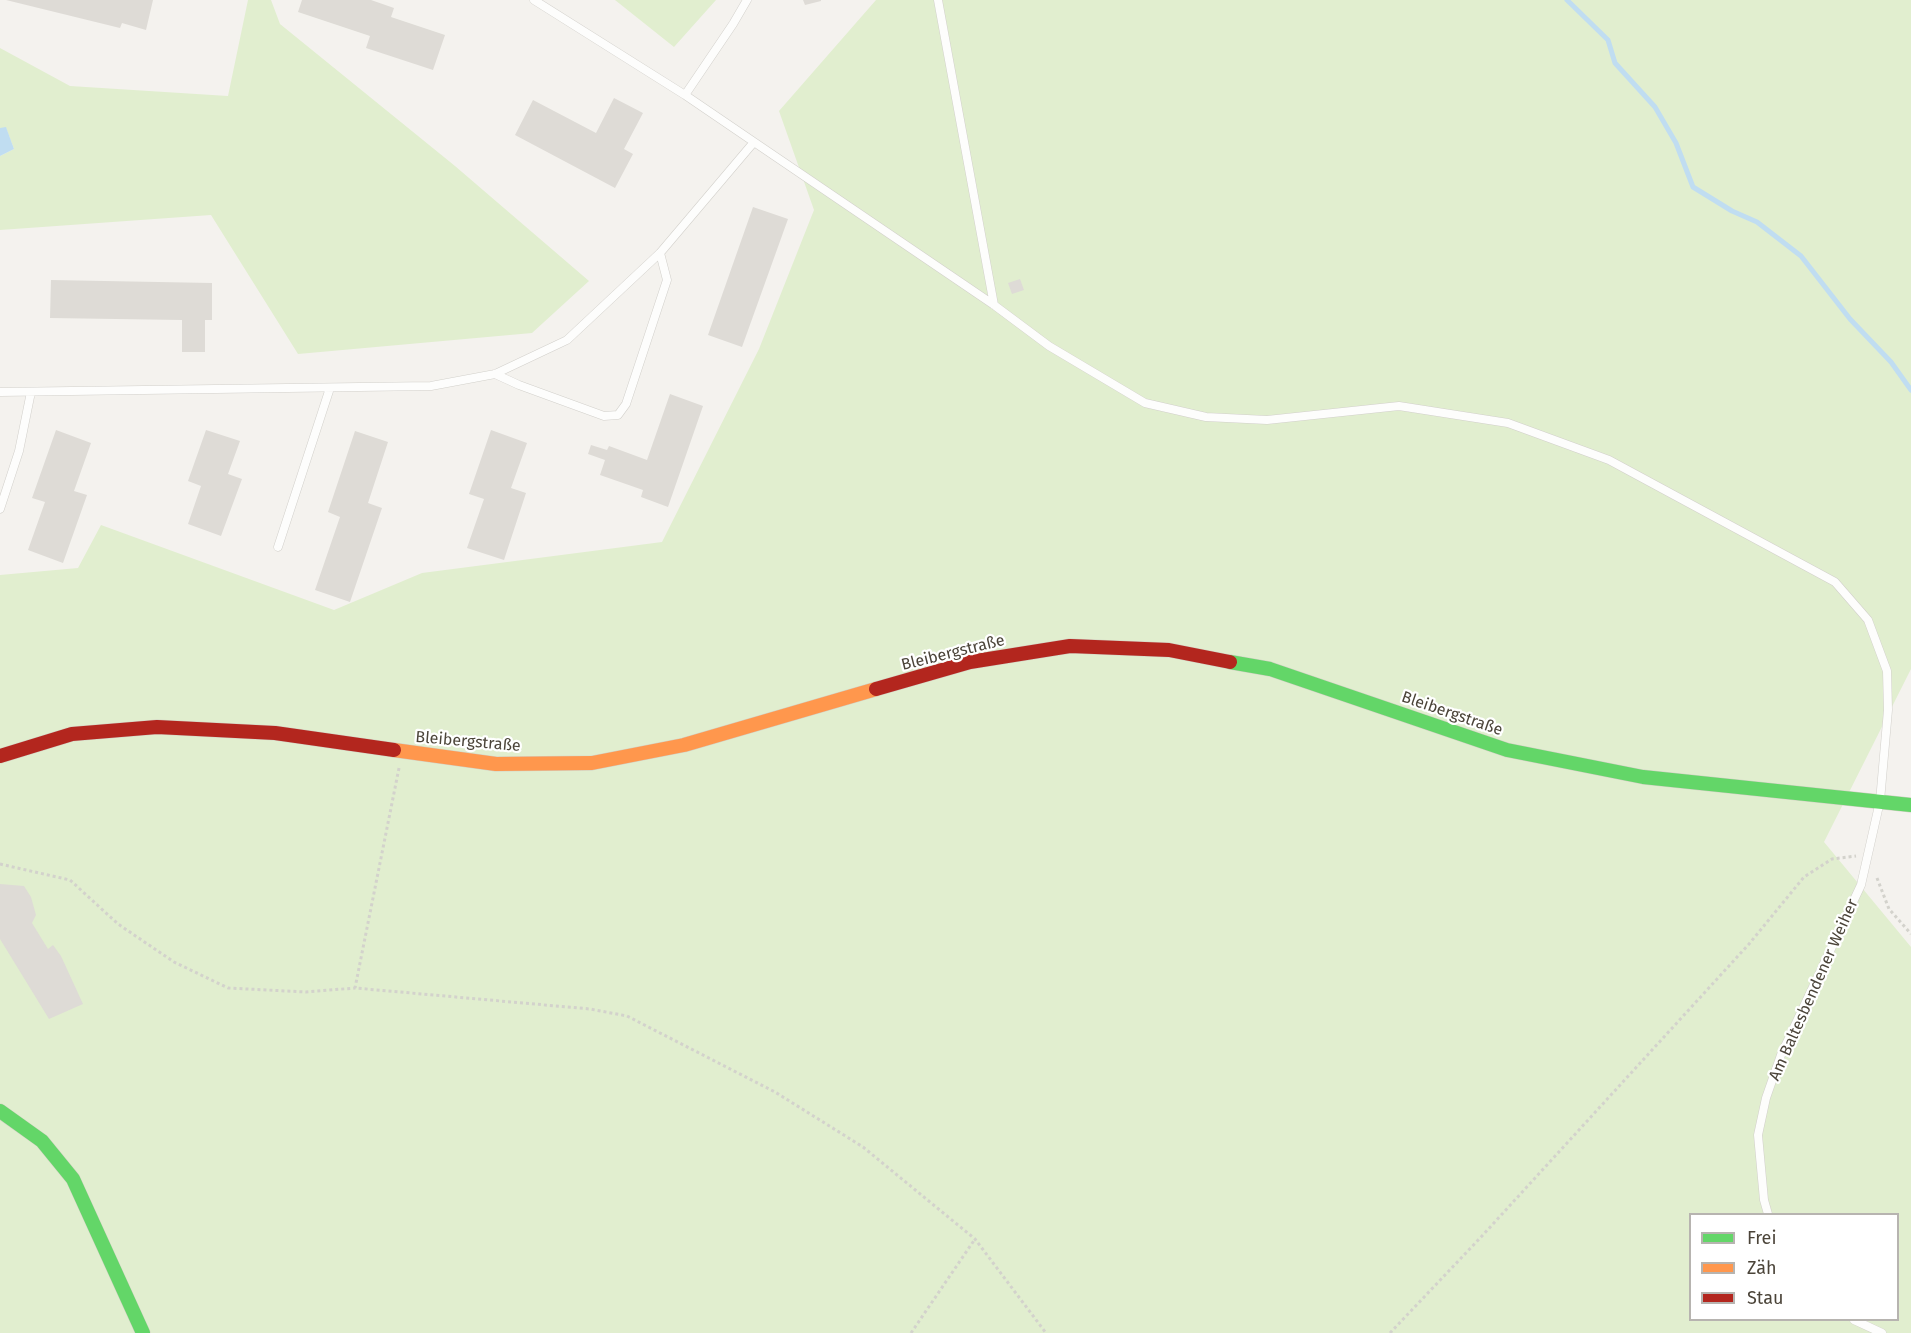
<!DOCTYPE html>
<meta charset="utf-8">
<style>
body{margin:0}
#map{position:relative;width:1911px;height:1333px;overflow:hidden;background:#f4f2ee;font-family:"Fira Sans",sans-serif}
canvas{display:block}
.legend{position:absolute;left:1689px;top:1213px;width:210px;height:108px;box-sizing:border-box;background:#fff;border:2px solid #b7b4b0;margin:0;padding:8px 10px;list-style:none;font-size:18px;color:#4b4439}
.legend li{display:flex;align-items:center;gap:12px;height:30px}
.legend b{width:30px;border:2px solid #b7b4b0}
</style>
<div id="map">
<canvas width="1911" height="1333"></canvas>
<ul class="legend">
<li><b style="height:8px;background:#63d668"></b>Frei</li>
<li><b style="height:8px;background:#ff974d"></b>Zäh</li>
<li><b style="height:8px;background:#b3261e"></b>Stau</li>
</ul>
</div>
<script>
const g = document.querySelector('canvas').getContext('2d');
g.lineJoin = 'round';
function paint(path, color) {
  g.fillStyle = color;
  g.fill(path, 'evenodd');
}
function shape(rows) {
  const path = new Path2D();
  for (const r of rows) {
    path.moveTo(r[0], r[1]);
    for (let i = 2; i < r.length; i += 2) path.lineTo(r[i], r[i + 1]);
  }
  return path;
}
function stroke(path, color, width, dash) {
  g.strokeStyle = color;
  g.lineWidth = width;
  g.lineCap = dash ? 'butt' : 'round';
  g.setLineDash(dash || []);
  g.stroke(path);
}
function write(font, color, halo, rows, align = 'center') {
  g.font = font + ' "Fira Sans",sans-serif';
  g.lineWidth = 4.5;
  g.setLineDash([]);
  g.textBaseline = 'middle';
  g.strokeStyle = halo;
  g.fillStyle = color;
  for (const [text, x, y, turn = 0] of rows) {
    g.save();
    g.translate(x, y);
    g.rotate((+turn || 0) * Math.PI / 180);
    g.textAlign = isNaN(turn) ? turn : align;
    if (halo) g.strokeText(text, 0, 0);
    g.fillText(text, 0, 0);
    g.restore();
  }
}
const green = shape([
 [248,0,271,0,280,24,455,166,589,281,532,333,298,354,211,215,0,230,0,156,14,149,6,128,0,128,0,48,70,86,228,96],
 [615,0,716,0,674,47],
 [876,0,1911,0,1911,669,1824,842,1911,947,1911,1333,0,1333,0,575,78,568,101,525,334,610,422,573,662,542,759,349,814,210,779,111],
 [1690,1214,1898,1214,1898,1320,1690,1320]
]);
const water = shape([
 [6,127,14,149,0,156,0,128]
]);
const stream = shape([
 [1567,0,1608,40,1615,63,1655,107,1676,143,1693,187,1732,211,1757,222,1801,256,1850,319,1891,362,1911,390]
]);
const building = shape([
 [6,0,153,0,146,30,122,23,120,28],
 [302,0,371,0,394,8,391,17,445,35,433,70,366,48,370,36,298,12],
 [803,0,821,0,821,1,805,5],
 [614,98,643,113,624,149,633,154,615,188,515,135,533,100,596,133],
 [753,207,788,219,742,347,708,335],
 [1020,279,1024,290,1012,294,1008,283],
 [51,280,212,283,212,320,205,320,205,352,182,352,182,320,50,318],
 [670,394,703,406,668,507,641,497,643,490,600,475,605,460,588,454,591,445,607,450,609,446,647,460],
 [56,430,91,443,74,491,87,495,63,563,28,550,45,502,32,498],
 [206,430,240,441,228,474,242,479,221,536,188,524,201,486,188,481],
 [491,430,527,443,511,488,526,493,504,560,467,548,484,499,469,494],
 [355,431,388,442,368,503,382,508,350,602,315,590,340,517,328,512],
 [0,884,24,886,31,897,36,915,32,923,48,949,53,945,61,956,83,1004,49,1019,0,939]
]);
const path = shape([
 [399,768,355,988,590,1009,627,1016,775,1092,863,1147,975,1239,1046,1333],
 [0,864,70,880,118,924,174,962,228,988,306,992,355,988],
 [1877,878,1889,909,1911,934],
 [911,1333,975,1239],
 [1390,1333,1482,1236,1749,944,1804,877,1832,859,1856,856]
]);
const lane = shape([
 [938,0,994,305],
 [685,95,733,24,747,0],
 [754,142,994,305,1049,346,1145,403,1206,417,1267,420,1399,406,1508,423,1609,460,1835,582,1868,620,1887,671,1888,710,1880,801,1861,885,1781,1055,1766,1098,1758,1135,1764,1200,1768,1214],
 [495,374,519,385,604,416,618,415,626,404,667,280,660,253],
 [0,392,431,386,495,374,567,340,660,253,754,142,685,95,534,0],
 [0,509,19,451,31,392],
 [278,547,330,388],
 [1854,1320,1882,1333]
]);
const fast = shape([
 [1230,662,1270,669,1507,750,1643,777,1911,805],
 [0,1111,42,1141,73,1179,143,1333]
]);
const slow = shape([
 [394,750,496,764,592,763,684,745,876,689]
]);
const jam = shape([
 [876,689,970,662,1070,646,1169,650,1230,662],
 [0,756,72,734,157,727,275,733,394,750]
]);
const streetNames = [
 ["Bleibergstraße",953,653,-14],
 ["Bleibergstraße",1452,714,19],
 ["Bleibergstraße",468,742,5],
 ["Am Baltesbendener Weiher",1814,990,-66]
];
paint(green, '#e1eecf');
paint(water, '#c0ddf1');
stroke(stream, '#c0ddf1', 5);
paint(building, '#dedbd6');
stroke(lane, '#d2d0cb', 9);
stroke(fast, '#d3cfc5', 15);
stroke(slow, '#d3cfc5', 15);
stroke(jam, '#d3cfc5', 15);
stroke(path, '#d3d2cc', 3, [3, 3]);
stroke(lane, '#fdfdfc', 8);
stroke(fast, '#63d668', 14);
stroke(slow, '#ff974d', 14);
stroke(jam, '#b3261e', 14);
write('16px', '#4b4439', '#fff', streetNames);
</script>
